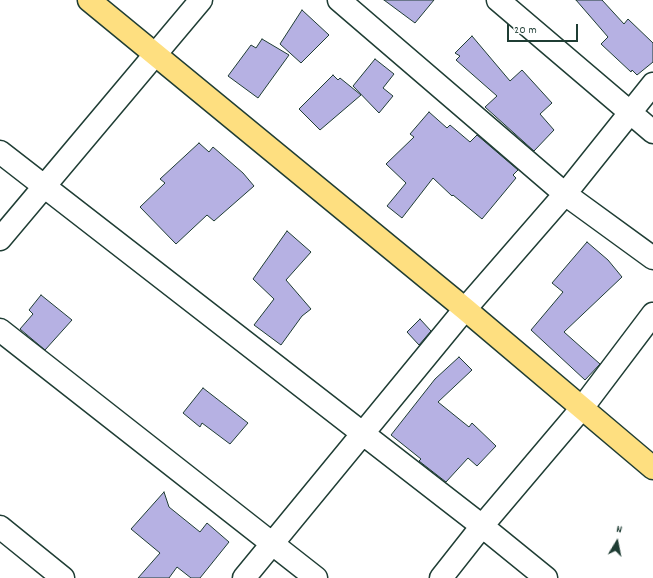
<!DOCTYPE html>
<style>
body{margin:0}
#map{position:relative;width:653px;height:578px;overflow:hidden;background:#fff;font-family:Dekko,sans-serif}
canvas{display:block}
.north{position:absolute;left:597px;top:522px;width:40px;height:40px;-webkit-text-stroke:3px #fff;paint-order:stroke;rotate:10deg;font-size:11px;font-weight:700;line-height:16px;text-align:center;color:#1f3d34}
.north::after{content:'';display:block;margin:auto;width:14px;height:18px;background:#1f3d34;clip-path:polygon(50% 0,100% 100%,50% 72%,0 100%)}
.scale{position:absolute;left:507px;top:24px;width:71px;height:18px;box-sizing:border-box;border:2px solid #1f3d34;border-top:0;padding-left:5px;font-size:12px;line-height:14px;white-space:nowrap;color:#1f3d34;-webkit-text-stroke:3px #fff;paint-order:stroke}
</style>
<div id="map">
<canvas width="653" height="578"></canvas>
<div class="north">N</div>
<div class="scale">20 m</div>
</div>
<script>
const g = document.querySelector('canvas').getContext('2d');
g.lineJoin = 'round';
function paint(path, color) {
  g.fillStyle = color;
  g.fill(path, 'evenodd');
}
function shape(rows) {
  const path = new Path2D();
  for (const r of rows) {
    path.moveTo(r[0], r[1]);
    for (let i = 2; i < r.length; i += 2) path.lineTo(r[i], r[i + 1]);
  }
  return path;
}
function stroke(path, color, width, dash) {
  g.strokeStyle = color;
  g.lineWidth = width;
  g.lineCap = dash ? 'butt' : 'round';
  g.setLineDash(dash || []);
  g.stroke(path);
}
const building = shape([
 [384,0,434,0,415,23,384,0],
 [576,0,602,0,624,24,628,19,653,43,653,62,637,75,632,70,631,72,601,44,608,37,576,0],
 [302,10,329,35,301,63,280,44,302,10],
 [472,36,510,81,522,70,552,103,540,114,554,130,534,151,485,107,497,96,456,60,460,56,455,53,472,36],
 [262,39,289,55,258,98,228,76,251,45,256,48,262,39],
 [375,59,394,74,383,88,393,96,379,113,353,86,375,59],
 [333,75,338,80,340,78,361,95,320,130,299,109,333,75],
 [429,112,447,128,450,125,470,142,477,135,518,170,513,175,516,178,482,219,453,195,452,196,433,178,402,218,387,206,406,183,386,164,414,137,410,134,429,112],
 [199,143,209,152,213,147,243,173,254,186,214,221,207,215,176,244,140,207,165,183,160,179,199,143],
 [287,231,311,252,286,280,311,309,302,316,281,345,254,325,274,299,253,279,287,231],
 [587,242,608,260,622,277,564,332,600,364,585,380,531,330,563,292,552,283,587,242],
 [41,295,72,320,45,350,20,329,33,314,29,310,41,295],
 [420,319,431,331,419,345,407,332,420,319],
 [459,357,472,370,438,402,469,427,472,423,496,446,477,466,468,458,446,482,419,461,421,459,391,435,435,379,459,357],
 [203,388,248,423,230,444,202,423,200,427,183,413,203,388],
 [164,492,169,507,200,532,207,523,229,542,200,578,191,578,177,567,169,578,138,578,160,553,131,529,164,492]
]);
const minor = shape([
 [339,0,565,194,653,258],
 [498,0,653,132],
 [0,152,482,526,546,578],
 [0,239,201,0],
 [0,330,316,578],
 [0,527,63,578],
 [244,578,465,309,565,194,653,84],
 [441,578,482,526,582,408,653,314]
]);
const major = shape([
 [89,0,465,309,653,468]
]);
paint(building, '#b6b1e3');
stroke(building, '#1f3d34', 1);
stroke(minor, '#1f3d34', 25);
stroke(major, '#1f3d34', 25);
stroke(minor, '#fff', 22);
stroke(major, '#fedf80', 22);
</script>
